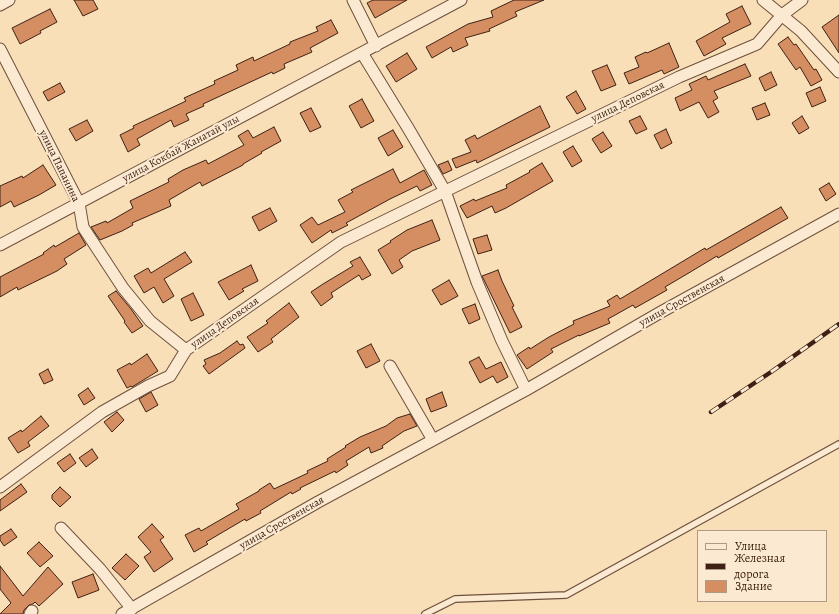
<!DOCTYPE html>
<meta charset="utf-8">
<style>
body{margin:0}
#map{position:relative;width:839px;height:614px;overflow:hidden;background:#f9dfb8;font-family:Alegreya,serif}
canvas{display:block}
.legend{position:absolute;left:697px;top:530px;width:130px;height:72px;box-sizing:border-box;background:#fbead1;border:1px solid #af9a85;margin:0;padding:5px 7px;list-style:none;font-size:12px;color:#3e2114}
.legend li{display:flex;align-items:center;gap:8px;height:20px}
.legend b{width:20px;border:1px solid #af9a85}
</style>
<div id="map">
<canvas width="839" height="614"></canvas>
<ul class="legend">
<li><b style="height:5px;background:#fbead1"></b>Улица</li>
<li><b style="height:5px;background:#3e2114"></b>Железная дорога</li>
<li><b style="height:11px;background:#d48e61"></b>Здание</li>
</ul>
</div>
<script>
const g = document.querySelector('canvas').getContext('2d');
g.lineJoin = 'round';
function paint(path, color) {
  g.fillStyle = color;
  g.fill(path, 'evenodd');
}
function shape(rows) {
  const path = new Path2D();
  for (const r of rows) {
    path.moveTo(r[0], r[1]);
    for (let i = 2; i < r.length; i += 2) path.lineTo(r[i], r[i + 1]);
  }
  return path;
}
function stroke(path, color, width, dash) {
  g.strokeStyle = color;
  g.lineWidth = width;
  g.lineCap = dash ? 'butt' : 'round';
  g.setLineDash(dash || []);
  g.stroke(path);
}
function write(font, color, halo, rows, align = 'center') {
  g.font = font + ' Alegreya,serif';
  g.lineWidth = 4;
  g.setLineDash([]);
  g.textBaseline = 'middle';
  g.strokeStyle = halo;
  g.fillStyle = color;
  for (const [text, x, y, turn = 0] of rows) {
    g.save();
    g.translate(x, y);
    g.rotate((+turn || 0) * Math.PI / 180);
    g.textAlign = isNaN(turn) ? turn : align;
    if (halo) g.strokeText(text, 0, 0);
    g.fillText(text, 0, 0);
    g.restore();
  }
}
const building = shape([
 [74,0,93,0,98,9,83,16,74,0],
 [373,0,407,0,375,18,367,3,373,0],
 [514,0,544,0,515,12,517,16,489,29,490,31,465,38,468,45,453,52,451,47,432,58,426,47,468,24,493,17,491,11,514,0],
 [742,6,751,24,722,38,726,44,704,56,696,41,730,22,726,14,742,6],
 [50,9,57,22,40,31,41,33,20,44,12,28,50,9],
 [839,15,839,53,822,27,839,15],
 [331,20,338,33,310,48,312,52,284,64,285,68,273,74,272,72,203,104,204,106,186,114,189,120,174,127,171,120,137,139,140,145,128,152,120,135,134,128,133,126,186,101,184,98,215,84,214,81,238,70,236,65,253,57,254,61,290,44,290,42,318,31,316,27,331,20],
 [788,37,794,45,796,44,814,70,816,69,822,80,811,86,800,67,796,70,778,44,788,37],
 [669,43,679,67,664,74,662,70,629,84,624,73,639,67,635,57,646,52,647,53,669,43],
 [407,53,417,69,396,82,386,66,407,53],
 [745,64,751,76,714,91,718,98,713,101,719,112,708,118,699,102,680,111,675,98,692,90,689,84,706,76,708,80,745,64],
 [607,65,616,85,601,91,592,71,607,65],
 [771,72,777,85,765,91,759,78,771,72],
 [60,83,65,92,48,101,43,92,60,83],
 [820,87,826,101,812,107,806,93,820,87],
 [576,91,586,109,577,114,566,97,576,91],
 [362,99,374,121,361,128,349,106,362,99],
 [765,103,770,115,757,120,752,108,765,103],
 [540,106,550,127,477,163,476,160,456,168,452,159,471,152,465,140,475,135,477,139,540,106],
 [311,108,321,127,310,132,300,113,311,108],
 [640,116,647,129,636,134,629,121,640,116],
 [802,116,809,128,799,134,792,123,802,116],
 [87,120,93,131,76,141,69,129,87,120],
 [274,127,281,141,261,152,262,153,243,164,243,165,202,186,200,182,169,200,171,206,132,223,133,225,122,231,100,240,91,227,106,221,107,223,133,208,130,201,169,182,168,179,183,170,206,160,208,164,244,145,238,136,248,130,253,138,274,127],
 [666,129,672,143,661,149,654,135,666,129],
 [393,130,403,147,388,156,378,138,393,130],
 [603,132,612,146,601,153,592,139,603,132],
 [573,146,582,161,572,167,563,152,573,146],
 [448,161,452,170,443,174,438,165,448,161],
 [542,163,553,181,506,208,495,213,492,206,467,218,460,206,474,199,475,201,507,188,506,185,530,172,529,171,542,163],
 [43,165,56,185,39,195,14,207,11,201,0,207,0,186,22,176,23,178,43,165],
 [393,169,400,183,424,170,432,185,420,191,417,186,390,199,346,223,348,225,332,233,331,230,312,243,300,225,312,217,318,225,345,212,338,200,353,192,351,190,393,169],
 [829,183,836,194,826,201,819,189,829,183],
 [781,207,788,218,718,258,717,256,687,274,665,287,667,290,635,308,633,305,608,319,610,323,579,336,579,335,551,349,553,352,527,369,517,355,529,347,530,349,549,337,574,324,573,321,610,306,607,301,617,295,620,299,705,248,706,250,781,207],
 [270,208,277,221,259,231,252,217,270,208],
 [432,220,440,240,412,251,399,260,403,267,392,274,378,250,391,242,390,241,407,230,432,220],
 [79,233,86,245,64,259,67,264,57,271,18,290,17,287,0,297,0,277,44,254,43,253,54,245,55,247,79,233],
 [487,235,492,250,478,254,473,239,487,235],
 [185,252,192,262,164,279,174,296,163,303,154,287,144,293,134,276,148,268,151,273,185,252],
 [360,257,371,275,362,280,359,275,331,293,333,297,321,306,311,292,323,284,353,266,350,262,360,257],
 [251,265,258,281,242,289,244,291,229,300,218,282,251,265],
 [498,270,502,281,514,306,512,307,522,327,510,333,482,276,498,270],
 [449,280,458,296,441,305,432,290,449,280],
 [116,291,131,309,143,326,132,333,124,322,125,321,108,296,116,291],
 [193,293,204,315,191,321,181,299,193,293],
 [289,303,299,317,271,339,273,342,258,352,247,337,268,323,266,321,289,303],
 [475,304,480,319,469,324,462,309,475,304],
 [237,341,240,345,243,344,245,348,209,374,203,366,206,364,204,360,220,353,237,341],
 [371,344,380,361,366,368,357,351,371,344],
 [147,354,158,371,132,387,131,386,127,388,117,370,130,363,131,365,147,354],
 [479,357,486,369,501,362,508,377,497,383,493,376,480,383,469,362,479,357],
 [48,369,53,380,44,384,39,374,48,369],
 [88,388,95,398,84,405,78,395,88,388],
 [151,392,158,405,146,412,139,399,151,392],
 [442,392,447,406,431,412,426,399,442,392],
 [117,412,124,420,112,432,104,422,117,412],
 [410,414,417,426,404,431,382,446,383,448,371,453,369,447,346,461,348,465,336,473,335,471,300,488,301,489,292,494,291,492,260,511,261,513,246,521,245,519,206,542,208,544,194,552,185,535,199,528,201,531,239,509,236,504,259,491,259,490,270,483,274,489,308,473,307,471,328,461,327,459,346,447,345,446,360,437,386,426,397,418,410,414],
 [41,416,49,426,28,442,30,446,18,453,8,438,21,430,22,432,41,416],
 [92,449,98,458,86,467,79,458,92,449],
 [70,454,76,463,64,472,57,463,70,454],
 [21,484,27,492,0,511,0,500,21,484],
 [60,487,71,497,60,507,52,499,52,495,60,487],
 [152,524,164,537,160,540,173,559,154,572,144,557,151,552,138,537,152,524],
 [11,529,17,537,4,546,0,540,0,536,11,529],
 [39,542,53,556,40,567,27,553,39,542],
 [126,554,139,566,125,580,112,568,126,554],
 [0,566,23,596,48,567,63,584,39,606,35,602,33,604,29,605,24,610,23,614,0,614,11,603,0,589,0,566],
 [93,574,99,590,78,598,72,582,93,574]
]);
const lane = shape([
 [425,614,455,599,566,595,839,444]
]);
const street = shape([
 [353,0,376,46],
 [763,0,801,31,839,72],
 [0,5,9,0],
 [0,49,79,203,83,227,123,288,150,321,186,350],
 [362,53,408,128,445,191,477,282,502,341,526,390],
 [0,245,461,0],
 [390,366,433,440],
 [0,487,102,412,148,386,170,376,186,350,341,242,679,77,757,44,782,15,802,0],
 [61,528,100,569,132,609],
 [30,614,32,611],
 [122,614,318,502,526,390,661,312,839,214]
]);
const rail = shape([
 [711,412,771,372,839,324]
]);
const streetNames = [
 ["улица Деповская",628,102,-26],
 ["улица Кокбай Жанатай улы",181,149,-28],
 ["улица Папанина",59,166,64],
 ["улица Сроственская",682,301,-29],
 ["улица Деповская",225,323,-35],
 ["улица Сроственская",282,523,-30]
];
paint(building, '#d48e61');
stroke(building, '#3e2114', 1);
stroke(lane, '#6d503d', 8);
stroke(street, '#6d503d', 13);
stroke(lane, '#fbead1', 5.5);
stroke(street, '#fbead1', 11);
stroke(rail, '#3e2114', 4.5);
stroke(rail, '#fbead1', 3, [9]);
write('11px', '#3e2114', '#fbead1', streetNames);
</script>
